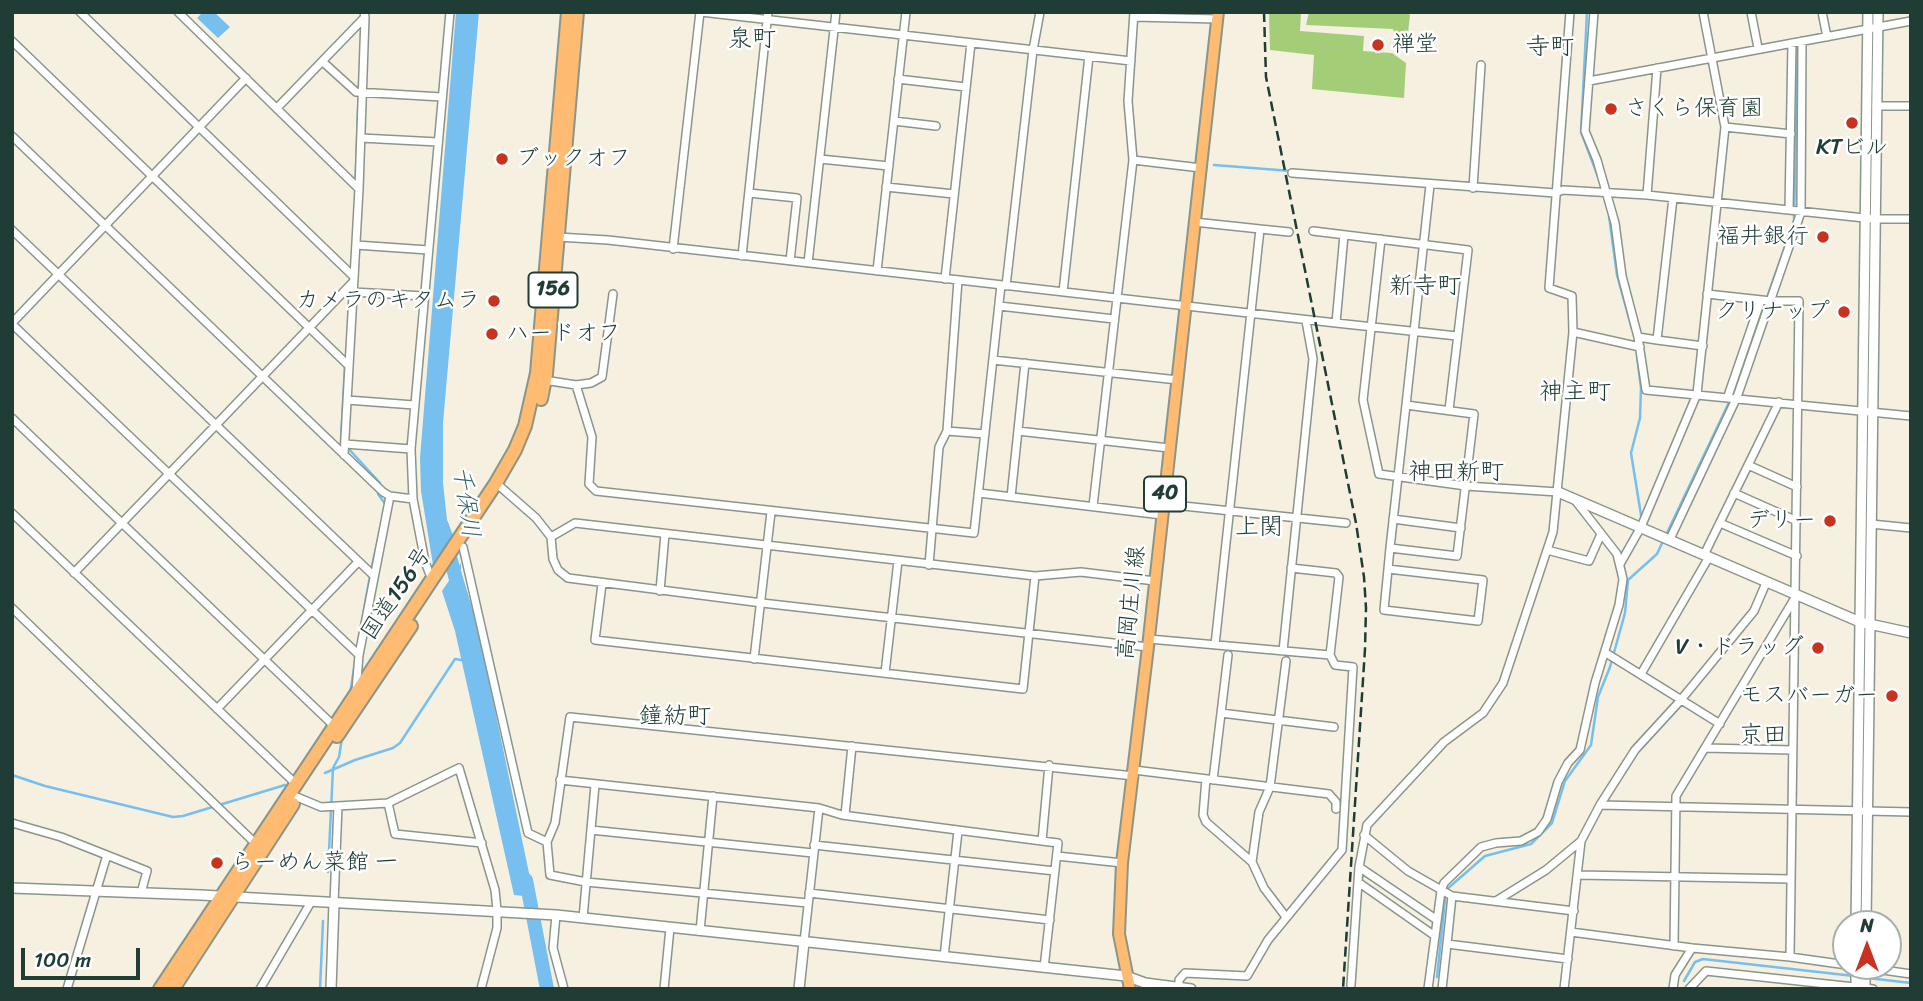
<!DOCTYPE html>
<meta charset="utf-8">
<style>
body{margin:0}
#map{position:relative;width:1923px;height:1001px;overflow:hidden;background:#f6f0e0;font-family:Sriracha,sans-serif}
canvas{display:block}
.frame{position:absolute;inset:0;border:14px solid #1f3d34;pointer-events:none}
.north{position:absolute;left:1832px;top:910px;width:70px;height:70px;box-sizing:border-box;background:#fff;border:2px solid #a5b1ae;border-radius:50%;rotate:0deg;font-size:19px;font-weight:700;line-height:28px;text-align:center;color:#1f3d34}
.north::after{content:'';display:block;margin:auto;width:24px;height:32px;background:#c8321e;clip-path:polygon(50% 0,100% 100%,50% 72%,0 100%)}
.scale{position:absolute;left:21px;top:948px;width:119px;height:32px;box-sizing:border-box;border:4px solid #1f3d34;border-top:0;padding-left:9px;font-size:21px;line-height:24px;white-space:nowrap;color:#1f3d34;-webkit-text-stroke:5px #fff;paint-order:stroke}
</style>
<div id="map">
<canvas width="1923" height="1001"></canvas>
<div class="frame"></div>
<div class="north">N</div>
<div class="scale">100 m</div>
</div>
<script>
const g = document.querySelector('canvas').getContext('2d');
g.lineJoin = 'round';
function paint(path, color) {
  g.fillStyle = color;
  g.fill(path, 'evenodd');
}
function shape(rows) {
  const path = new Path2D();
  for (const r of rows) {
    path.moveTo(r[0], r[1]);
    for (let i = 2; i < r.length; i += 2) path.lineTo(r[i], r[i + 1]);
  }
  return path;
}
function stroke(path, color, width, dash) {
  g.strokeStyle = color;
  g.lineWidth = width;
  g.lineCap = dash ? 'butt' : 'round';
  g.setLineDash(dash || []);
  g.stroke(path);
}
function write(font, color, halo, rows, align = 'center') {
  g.font = font + ' Sriracha,"Klee One",sans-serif';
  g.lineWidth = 5;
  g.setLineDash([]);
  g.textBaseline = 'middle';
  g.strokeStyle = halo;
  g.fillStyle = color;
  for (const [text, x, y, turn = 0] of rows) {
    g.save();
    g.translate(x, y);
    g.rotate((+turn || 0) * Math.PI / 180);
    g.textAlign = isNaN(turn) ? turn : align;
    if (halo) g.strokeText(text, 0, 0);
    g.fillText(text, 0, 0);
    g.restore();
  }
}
const green = shape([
 [1269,12,1301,12,1300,31,1364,36,1363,51,1392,53,1406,63,1404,98,1312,89,1314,55,1270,50],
 [1309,12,1407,12,1410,15,1408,33,1394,32,1393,29,1306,25]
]);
const water = shape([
 [203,12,214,12,230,27,218,38,197,18],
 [456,12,479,12,443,423,443,483,447,520,453,535,433,565,421,491,420,458],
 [461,563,461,571,477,624,534,897,514,895,455,631,442,591]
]);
const stream = shape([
 [1587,12,1581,132,1600,182],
 [1214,165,1291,171],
 [1402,178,1507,186],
 [1591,195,1604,196],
 [355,198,359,82],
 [1609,216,1617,275,1632,329],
 [1637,356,1641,388,1640,418,1631,453,1641,515],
 [342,442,341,440,345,365],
 [347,447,380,483,378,494,386,505],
 [1666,535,1733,394,1794,221,1798,50],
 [371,570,379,535],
 [360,632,370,576],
 [350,694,355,662],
 [325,773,355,760,393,748,400,743,455,659,462,660],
 [12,775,45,786,173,817,183,816,285,785],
 [328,872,333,768,339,757,342,738],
 [1437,977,1446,890,1485,856,1531,844,1552,823,1565,781,1591,745,1598,697,1610,667,1625,613,1628,580,1657,554,1663,541],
 [1868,978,1911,983],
 [1684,981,1695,962,1703,959,1854,976],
 [320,989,323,921]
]);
const river = shape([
 [442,526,459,591],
 [526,880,547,989]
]);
const minor = shape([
 [80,12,354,277],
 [178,12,359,189],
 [701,12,1131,61],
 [1594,12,1585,131,1597,160,1615,223,1622,276,1638,337,1646,390,1911,416],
 [1751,12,1758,48],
 [1822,12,1827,37],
 [1134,17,1218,19],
 [12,41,349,366],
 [323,62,356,92,442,97],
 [898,79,966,87],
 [1589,81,1911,21],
 [1876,106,1911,106],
 [277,108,365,17,364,12],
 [894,121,936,126],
 [1725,127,1791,134],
 [12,136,383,492,390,496,413,499],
 [361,138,438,142],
 [820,159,889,166],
 [1133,160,1201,168],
 [1292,173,1555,193,1563,190,1647,195,1874,219,1911,219],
 [886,187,954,194],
 [1473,188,1481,65],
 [749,193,797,198,790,261],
 [1647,195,1657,68],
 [1789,210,1792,43],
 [1194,222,1260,229,1215,645],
 [1260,229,1289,232],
 [12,230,374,576],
 [1313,231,1468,250,1449,410],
 [1344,235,1336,323,1457,336],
 [558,237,608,240,1336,323],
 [1381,239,1363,400,1379,474,1466,486,1558,492],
 [356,245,428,250],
 [673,249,700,12],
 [742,256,768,12],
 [808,263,836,12],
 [877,271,906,12],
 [945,279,971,43],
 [1006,286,1033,50,1040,12],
 [353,292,424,296],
 [1063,292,1089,56],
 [1707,294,1771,301,1799,301,1790,957],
 [999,306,1114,319],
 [12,323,246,78],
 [12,324,359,655],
 [1573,332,1640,347],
 [1638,337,1657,340,1673,198],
 [1657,340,1703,346],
 [993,360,1178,380],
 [544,380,576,385,591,383,602,377,613,294],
 [576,385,592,437,589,484,596,491,974,533,1001,285],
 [1728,396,1761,300],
 [347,400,414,405],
 [12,418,334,726],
 [947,431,985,434],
 [1018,431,1169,448],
 [345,444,411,449],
 [344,455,359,189,365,17],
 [1748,465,1797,487],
 [496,483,536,518,551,537,553,559,558,570,568,578,762,603,1148,647],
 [979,493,1162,515],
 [1734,493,1797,521],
 [1011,497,1025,363],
 [1164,504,1346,523],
 [1093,506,1133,160,1128,101,1134,12],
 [12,513,296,784],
 [1393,519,1461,528],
 [1720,523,1797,556],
 [1871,524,1911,528],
 [551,537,575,523,1035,576,1081,572,1155,581],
 [1670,539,1737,397,1801,212,1802,41],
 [463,547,528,833,547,842],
 [1390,548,1457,556,1474,414,1406,405],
 [1547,550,1589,561,1601,534],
 [1704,555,1779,402],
 [1620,564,1641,527,1697,394,1725,127,1703,12],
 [929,565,939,447,947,431,958,280],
 [1291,568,1336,573,1339,577,1330,655],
 [1388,569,1483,580,1478,621,1384,610,1388,569,1390,548,1406,405,1430,185],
 [74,573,353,282],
 [432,580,425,562,413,499,411,449,450,12],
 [602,584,595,640,1023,689,1035,576],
 [660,591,665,534],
 [12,608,256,844],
 [1149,639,1330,655,1335,665,1353,667,1342,850,1268,940,1247,976,1185,973,1179,980,1179,987],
 [1283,651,1313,359,1306,321],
 [1606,653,1720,724],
 [754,659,771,512],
 [885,673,898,561],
 [1641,674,1709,557],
 [356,691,359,655,390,496],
 [217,709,358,562],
 [1221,713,1334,727],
 [1705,748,1792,750],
 [1134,770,1329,794,1336,802,1336,809],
 [1206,779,1203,815,1206,822,1252,862,1264,888,1286,917],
 [560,780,819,808,842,815,1042,841],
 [1213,780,1228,655],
 [297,797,321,807,388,803,459,768,495,890,497,910,497,928,481,989],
 [388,803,395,834,482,843],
 [1600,805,1911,812],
 [845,815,852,746],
 [12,823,61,837,147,871,141,893],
 [591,830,813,853],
 [1364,835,1408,871,1452,896,1574,911],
 [814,845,1055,871],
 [1057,856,1122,863],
 [1252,862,1259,812,1270,787,1286,661],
 [1359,867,1437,920],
 [1578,875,1791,879],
 [1358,882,1435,936],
 [809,893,1050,920],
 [1452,896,1447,944,1568,959],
 [1496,901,1546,870,1581,841,1600,805,1635,750,1680,701,1754,611,1766,583],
 [334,903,338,806],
 [808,903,586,882,550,875,547,842,555,823,570,717,1134,776],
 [556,915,553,948,564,989],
 [583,918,595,785],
 [700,931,713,796],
 [1571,932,1692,948,1790,957,1911,974],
 [804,942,819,808],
 [1674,946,1676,796,1796,596],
 [944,957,958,831],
 [1044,968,1058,843,1042,841,1049,765],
 [1351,985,1359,867,1367,825,1444,742,1483,713,1503,683,1553,532,1573,332,1572,296,1549,288,1570,12],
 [67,989,107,855],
 [260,989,311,902],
 [664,989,670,928],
 [1428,989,1441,891,1444,883,1481,847,1496,843,1521,841,1538,832,1547,819,1558,782,1568,763,1580,750,1595,683,1619,605,1623,579,1617,554,1575,500],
 [1442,989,1447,944],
 [1564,989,1581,841],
 [1673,989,1675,975,1692,948],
 [1689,989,1706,971,1873,989]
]);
const tertiary = shape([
 [1558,492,1860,622,1911,633],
 [12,888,201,895,556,915,1126,976,1145,983,1191,989],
 [1856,924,1868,12],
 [1866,924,1878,12],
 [331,989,334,903],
 [799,989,804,942],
 [1856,989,1856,966],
 [1865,989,1865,966]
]);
const primary = shape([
 [1130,989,1119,934,1122,863,1148,647,1218,12]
]);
const trunk = shape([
 [541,399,546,374,577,12],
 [337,736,411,626],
 [160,989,496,483,515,450,525,426,537,373,568,12],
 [173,989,293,804]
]);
const rail = shape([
 [1264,12,1266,77,1356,523,1364,577,1366,608,1365,649,1343,989]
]);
const markers = [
 [1378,45,7,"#c8321e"],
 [1611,109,7,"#c8321e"],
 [1852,123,7,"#c8321e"],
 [502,159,7,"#c8321e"],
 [1823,237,7,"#c8321e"],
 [494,301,7,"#c8321e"],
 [1844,312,7,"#c8321e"],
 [492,334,7,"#c8321e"],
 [1830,521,7,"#c8321e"],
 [1818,648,7,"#c8321e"],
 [1892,696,7,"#c8321e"],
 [217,863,7,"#c8321e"]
];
const shields = [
 [553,290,49],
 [1165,494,42]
];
const shieldNames = [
 ["156",553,290],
 ["40",1165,494]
];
const poiNames = [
 ["禅堂",1392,45,"left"],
 ["さくら保育園",1625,109,"left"],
 ["KTビル",1852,148,"center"],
 ["ブックオフ",516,159,"left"],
 ["福井銀行",1809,237],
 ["カメラのキタムラ",480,301],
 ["クリナップ",1830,312],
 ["ハードオフ",506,334,"left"],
 ["デリー",1816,521],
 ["V・ドラッグ",1804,648],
 ["モスバーガー",1878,696],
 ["らーめん菜館 一",231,863,"left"]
];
const streetNames = [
 ["国道156号",397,594,-56],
 ["高岡庄川線",1132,603,-84]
];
const neighbourhoodNames = [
 ["泉町",752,40],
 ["寺町",1550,48],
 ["新寺町",1425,287],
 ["神主町",1575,393],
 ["神田新町",1456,473],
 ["上関",1259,528],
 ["鐘紡町",675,717],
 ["京田",1763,736]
];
const waterNames = [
 ["千保川",465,502,82]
];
paint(green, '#a4cd78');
paint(water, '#76bfef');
stroke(stream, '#76bfef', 2.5);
stroke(river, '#76bfef', 14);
stroke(minor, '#8a968a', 10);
stroke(tertiary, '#8a968a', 12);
stroke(primary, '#8a968a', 14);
stroke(trunk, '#8a968a', 16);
stroke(minor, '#fff', 7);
stroke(tertiary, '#fff', 9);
stroke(primary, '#febb71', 10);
stroke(trunk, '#febb71', 12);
stroke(rail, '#1f3d34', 2.5, [10, 5]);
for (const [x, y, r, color] of markers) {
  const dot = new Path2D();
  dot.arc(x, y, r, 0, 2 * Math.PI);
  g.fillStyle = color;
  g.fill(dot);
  stroke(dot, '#fff', 2.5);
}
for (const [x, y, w] of shields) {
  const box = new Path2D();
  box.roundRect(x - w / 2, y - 17.5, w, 35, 5);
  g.fillStyle = '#fff';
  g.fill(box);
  stroke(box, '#1f3d34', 2);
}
write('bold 21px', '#1f3d34', null, shieldNames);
write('23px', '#1f3d34', '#fff', poiNames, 'right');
write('23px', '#1f3d34', '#fff', streetNames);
write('24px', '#1f3d34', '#fff', neighbourhoodNames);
write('italic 24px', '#39646c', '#fff', waterNames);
</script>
